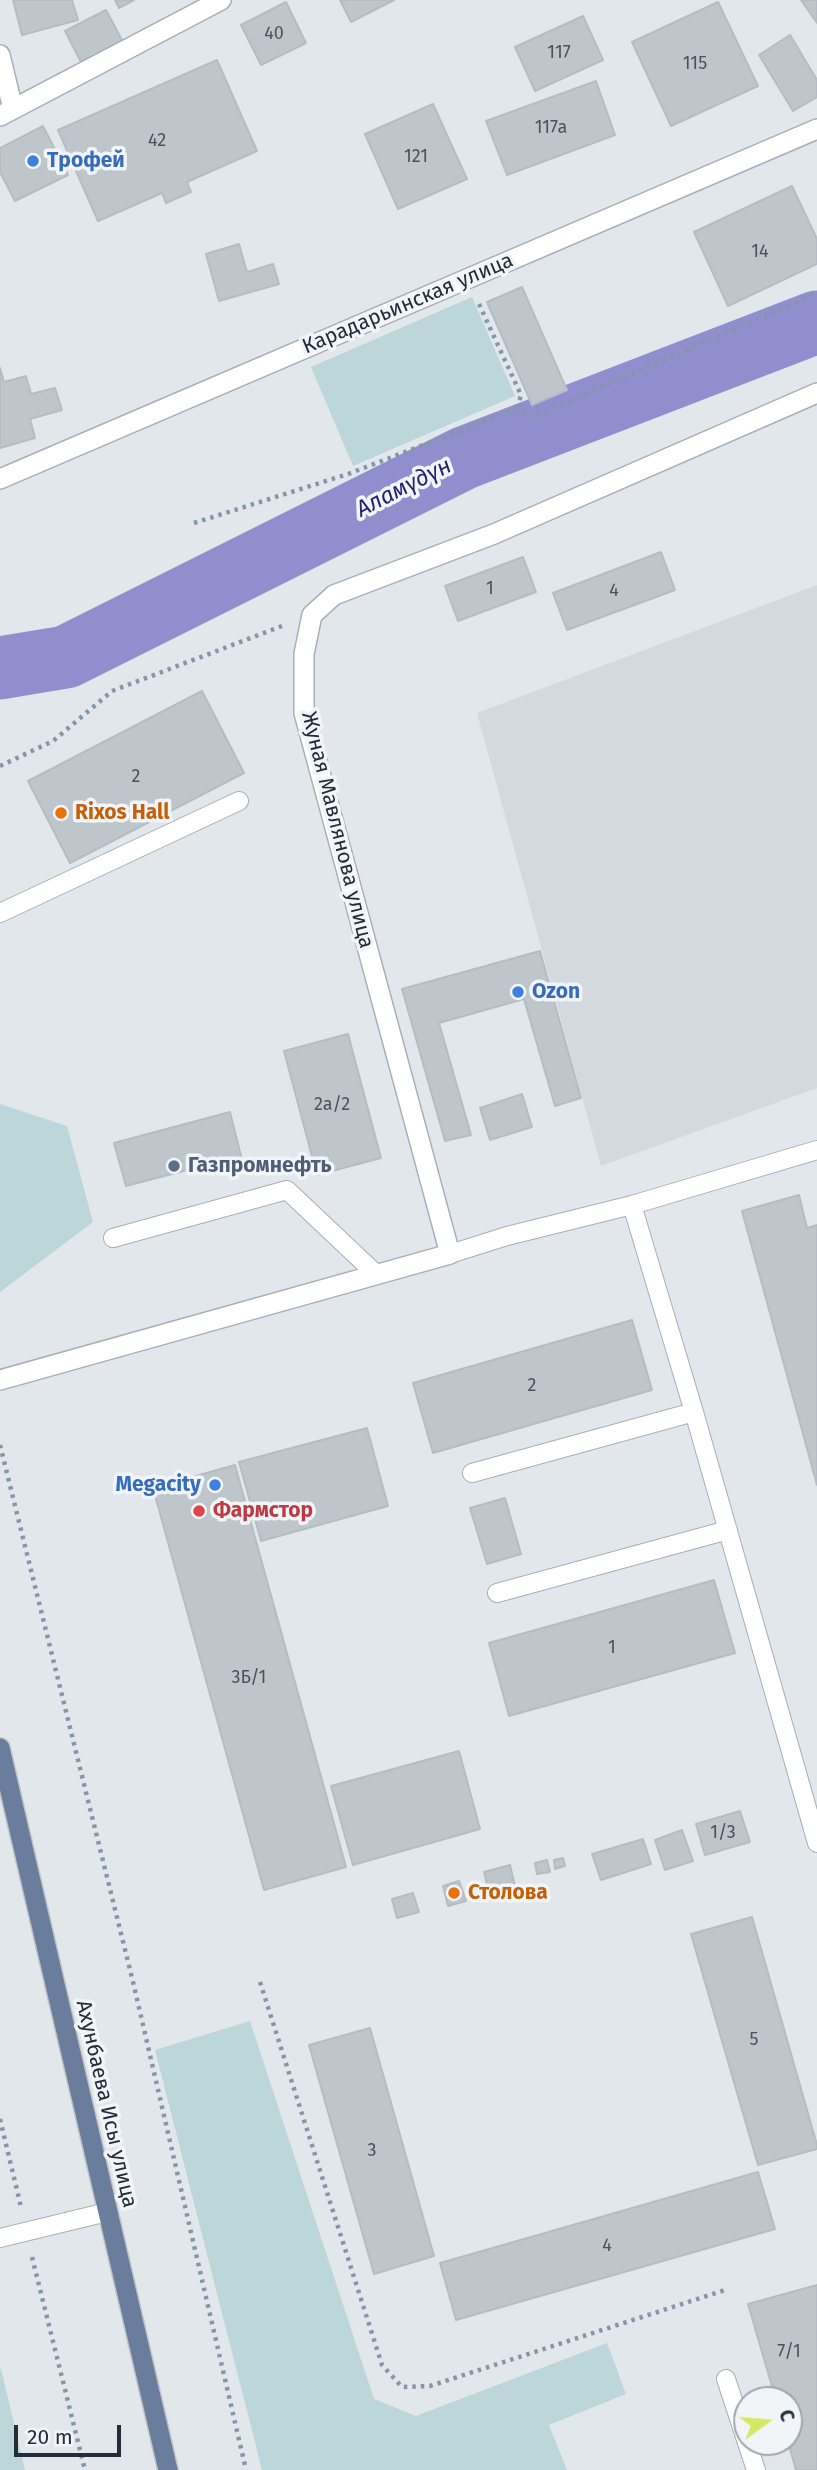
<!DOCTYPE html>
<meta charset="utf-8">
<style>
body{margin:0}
#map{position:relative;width:817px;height:2470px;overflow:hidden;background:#e2e7eb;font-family:"Fira Sans",sans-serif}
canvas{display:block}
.north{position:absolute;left:733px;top:2386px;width:70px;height:70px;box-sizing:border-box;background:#f2f5f8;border:2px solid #9fa5ac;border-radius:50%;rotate:74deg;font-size:19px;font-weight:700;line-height:28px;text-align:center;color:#232c3a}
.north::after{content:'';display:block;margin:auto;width:24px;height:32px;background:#d6e764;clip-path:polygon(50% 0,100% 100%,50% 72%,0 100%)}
.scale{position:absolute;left:14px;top:2425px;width:107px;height:32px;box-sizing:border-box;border:4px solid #232c3a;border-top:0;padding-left:9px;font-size:21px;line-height:24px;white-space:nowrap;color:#232c3a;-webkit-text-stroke:5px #f2f5f8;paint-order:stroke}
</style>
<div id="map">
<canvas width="817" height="2470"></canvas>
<div class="north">С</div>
<div class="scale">20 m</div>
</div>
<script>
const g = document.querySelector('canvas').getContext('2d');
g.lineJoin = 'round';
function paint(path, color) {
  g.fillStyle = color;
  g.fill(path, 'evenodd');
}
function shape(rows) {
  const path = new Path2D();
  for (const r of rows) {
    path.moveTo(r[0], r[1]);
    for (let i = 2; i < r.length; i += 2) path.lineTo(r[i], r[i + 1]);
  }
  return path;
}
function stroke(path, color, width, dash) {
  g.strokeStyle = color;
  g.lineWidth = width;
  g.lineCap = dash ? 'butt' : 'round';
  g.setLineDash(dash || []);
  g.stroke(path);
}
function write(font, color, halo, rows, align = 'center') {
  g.font = font + ' "Fira Sans",sans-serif';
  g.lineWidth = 7;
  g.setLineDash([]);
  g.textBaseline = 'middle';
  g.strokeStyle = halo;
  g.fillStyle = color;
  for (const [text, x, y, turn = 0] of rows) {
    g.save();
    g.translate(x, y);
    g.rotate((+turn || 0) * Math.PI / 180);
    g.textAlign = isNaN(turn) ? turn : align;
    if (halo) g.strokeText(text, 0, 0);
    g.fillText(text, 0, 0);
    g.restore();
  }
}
const built = shape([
 [817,585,817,1088,601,1166,477,713]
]);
const green = shape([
 [472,297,515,396,353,466,311,367],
 [0,1104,67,1126,93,1222,0,1292],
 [250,2021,374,2399,416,2416,607,2343,626,2394,549,2425,567,2470,262,2470,155,2050],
 [0,2369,1,2369,25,2470,0,2470]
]);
const river = shape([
 [0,668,66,657,464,458,817,322]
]);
const building = shape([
 [13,0,72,0,78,20,22,35,13,0],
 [115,0,134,0,119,8,115,0],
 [340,0,394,0,351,22,340,0],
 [801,0,817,0,817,23,801,0],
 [286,2,306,43,261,65,241,25,286,2],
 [718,2,758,86,671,126,632,42,718,2],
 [106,10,123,42,82,64,65,31,106,10],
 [583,16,603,60,535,91,515,47,583,16],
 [790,35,817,80,817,97,793,111,759,55,790,35],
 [217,60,257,151,187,182,191,192,166,203,162,193,98,221,58,130,217,60],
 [596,81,615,135,507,175,486,121,596,81],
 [433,104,467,179,398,209,365,134,433,104],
 [43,126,68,175,15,201,0,172,0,148,43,126],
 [792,186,817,239,817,264,728,306,694,232,792,186],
 [239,244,247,272,273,264,279,284,219,301,206,254,239,244],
 [522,287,567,390,532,405,487,302,522,287],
 [0,368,4,382,26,376,31,394,55,388,62,410,30,419,35,438,0,448,0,368],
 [661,552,675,590,567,630,553,593,661,552],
 [523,557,536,592,458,621,445,586,523,557],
 [202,691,244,773,70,863,28,781,202,691],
 [540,951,581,1098,555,1106,524,999,439,1023,471,1135,445,1141,402,989,540,951],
 [348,1034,381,1158,317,1175,284,1051,348,1034],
 [522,1094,532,1127,490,1140,480,1108,522,1094],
 [230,1112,241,1156,126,1186,114,1143,230,1112],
 [799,1195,807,1228,817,1225,817,1485,742,1211,799,1195],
 [632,1320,652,1390,433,1453,413,1383,632,1320],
 [367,1428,388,1506,261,1541,239,1462,367,1428],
 [235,1465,346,1867,264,1890,153,1488,235,1465],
 [505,1498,521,1554,487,1564,470,1508,505,1498],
 [714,1580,735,1653,509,1716,489,1643,714,1580],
 [459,1751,480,1829,353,1865,331,1786,459,1751],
 [740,1811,750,1842,705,1855,696,1824,740,1811],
 [682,1830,693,1861,665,1870,655,1840,682,1830],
 [643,1839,651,1864,601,1880,592,1854,643,1839],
 [563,1858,565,1866,555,1869,554,1860,563,1858],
 [547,1860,550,1872,537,1874,535,1863,547,1860],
 [510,1865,515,1886,489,1893,484,1872,510,1865],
 [459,1881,466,1901,448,1906,443,1886,459,1881],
 [413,1893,419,1912,397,1918,392,1899,413,1893],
 [752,1917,817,2145,817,2149,758,2165,691,1934,752,1917],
 [370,2028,434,2256,374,2274,309,2045,370,2028],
 [758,2172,775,2229,456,2320,440,2263,758,2172],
 [817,2285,817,2470,796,2470,788,2442,789,2400,776,2400,748,2304,817,2285]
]);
const path = shape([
 [479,304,521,395,517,409],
 [194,523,348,474,517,409,533,417,817,293],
 [0,766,53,741,112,691,282,626],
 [0,1445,134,1986,246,2470],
 [260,1982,382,2365,402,2387,430,2386,725,2290],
 [0,2119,21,2207],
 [32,2257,85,2470]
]);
const service = shape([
 [0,913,239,801],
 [632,1205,817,1150],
 [113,1238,287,1190,377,1275],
 [450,1254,507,1236,632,1205,694,1412,817,1843],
 [472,1473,694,1412],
 [497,1593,728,1530],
 [0,2238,107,2212],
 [726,2379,756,2470]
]);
const minor = shape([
 [0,55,13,109],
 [0,116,221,0],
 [0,479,817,129]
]);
const tertiary = shape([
 [0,1380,450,1254,304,713,304,654,312,615,334,595,494,534,817,393]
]);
const primary = shape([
 [0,1748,168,2470]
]);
const markers = [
 [33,161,7,"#3f7fe0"],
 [61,813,7,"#e8710a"],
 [518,992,7,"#3f7fe0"],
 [174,1166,7,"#5c6f8a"],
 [215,1485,7,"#3f7fe0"],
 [199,1511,7,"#e0444e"],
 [454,1893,7,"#e8710a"]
];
const numberNames = [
 ["40",274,34],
 ["117",559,53],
 ["115",695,64],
 ["117а",551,128],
 ["42",157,141],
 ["121",416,157],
 ["14",760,252],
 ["1",490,589],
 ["4",614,591],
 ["2",136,777],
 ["2а/2",332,1105],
 ["2",532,1386],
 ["1",612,1648],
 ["3Б/1",249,1678],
 ["1/3",723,1833],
 ["5",754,2040],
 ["3",372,2151],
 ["4",607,2246],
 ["7/1",789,2352]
];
const shopNames = [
 ["Трофей",47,161],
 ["Ozon",532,992],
 ["Megacity",201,1485,"right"]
];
const streetNames = [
 ["Карадарьинская улица",408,304,-23],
 ["Жуная Мавлянова улица",337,830,76],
 ["Ахунбаева Исы улица",106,2104,77]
];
const foodNames = [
 ["Rixos Hall",75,813],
 ["Столова",468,1893]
];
const serviceNames = [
 ["Газпромнефть",188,1166]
];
const healthNames = [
 ["Фармстор",213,1511]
];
const waterNames = [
 ["Аламүдүн",404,488,-27]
];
paint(built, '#d3d9df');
paint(green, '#bcd6da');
stroke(river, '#908ecc', 63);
paint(building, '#bec5cb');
stroke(building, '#b5bdc4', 2);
stroke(service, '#a9afb6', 20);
stroke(minor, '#a9afb6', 22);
stroke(tertiary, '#a9afb6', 22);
stroke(primary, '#c1c4c8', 22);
stroke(path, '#8596ac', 4.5, [3.5, 5]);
stroke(service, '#fff', 18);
stroke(minor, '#fff', 19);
stroke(tertiary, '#fff', 19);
stroke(primary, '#6a7d9d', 19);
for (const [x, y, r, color] of markers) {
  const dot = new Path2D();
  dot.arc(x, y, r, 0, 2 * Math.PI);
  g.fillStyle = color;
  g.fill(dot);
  stroke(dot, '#f2f5f8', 2.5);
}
write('18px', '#4a525e', null, numberNames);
write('bold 21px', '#366cbe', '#f2f5f8', shopNames, 'left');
write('21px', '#232c3a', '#f2f5f8', streetNames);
write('bold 21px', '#c56008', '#f2f5f8', foodNames, 'left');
write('bold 21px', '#4e5e75', '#f2f5f8', serviceNames, 'left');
write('bold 21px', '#be3a42', '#f2f5f8', healthNames, 'left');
write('italic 23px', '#262271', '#f2f5f8', waterNames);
</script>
